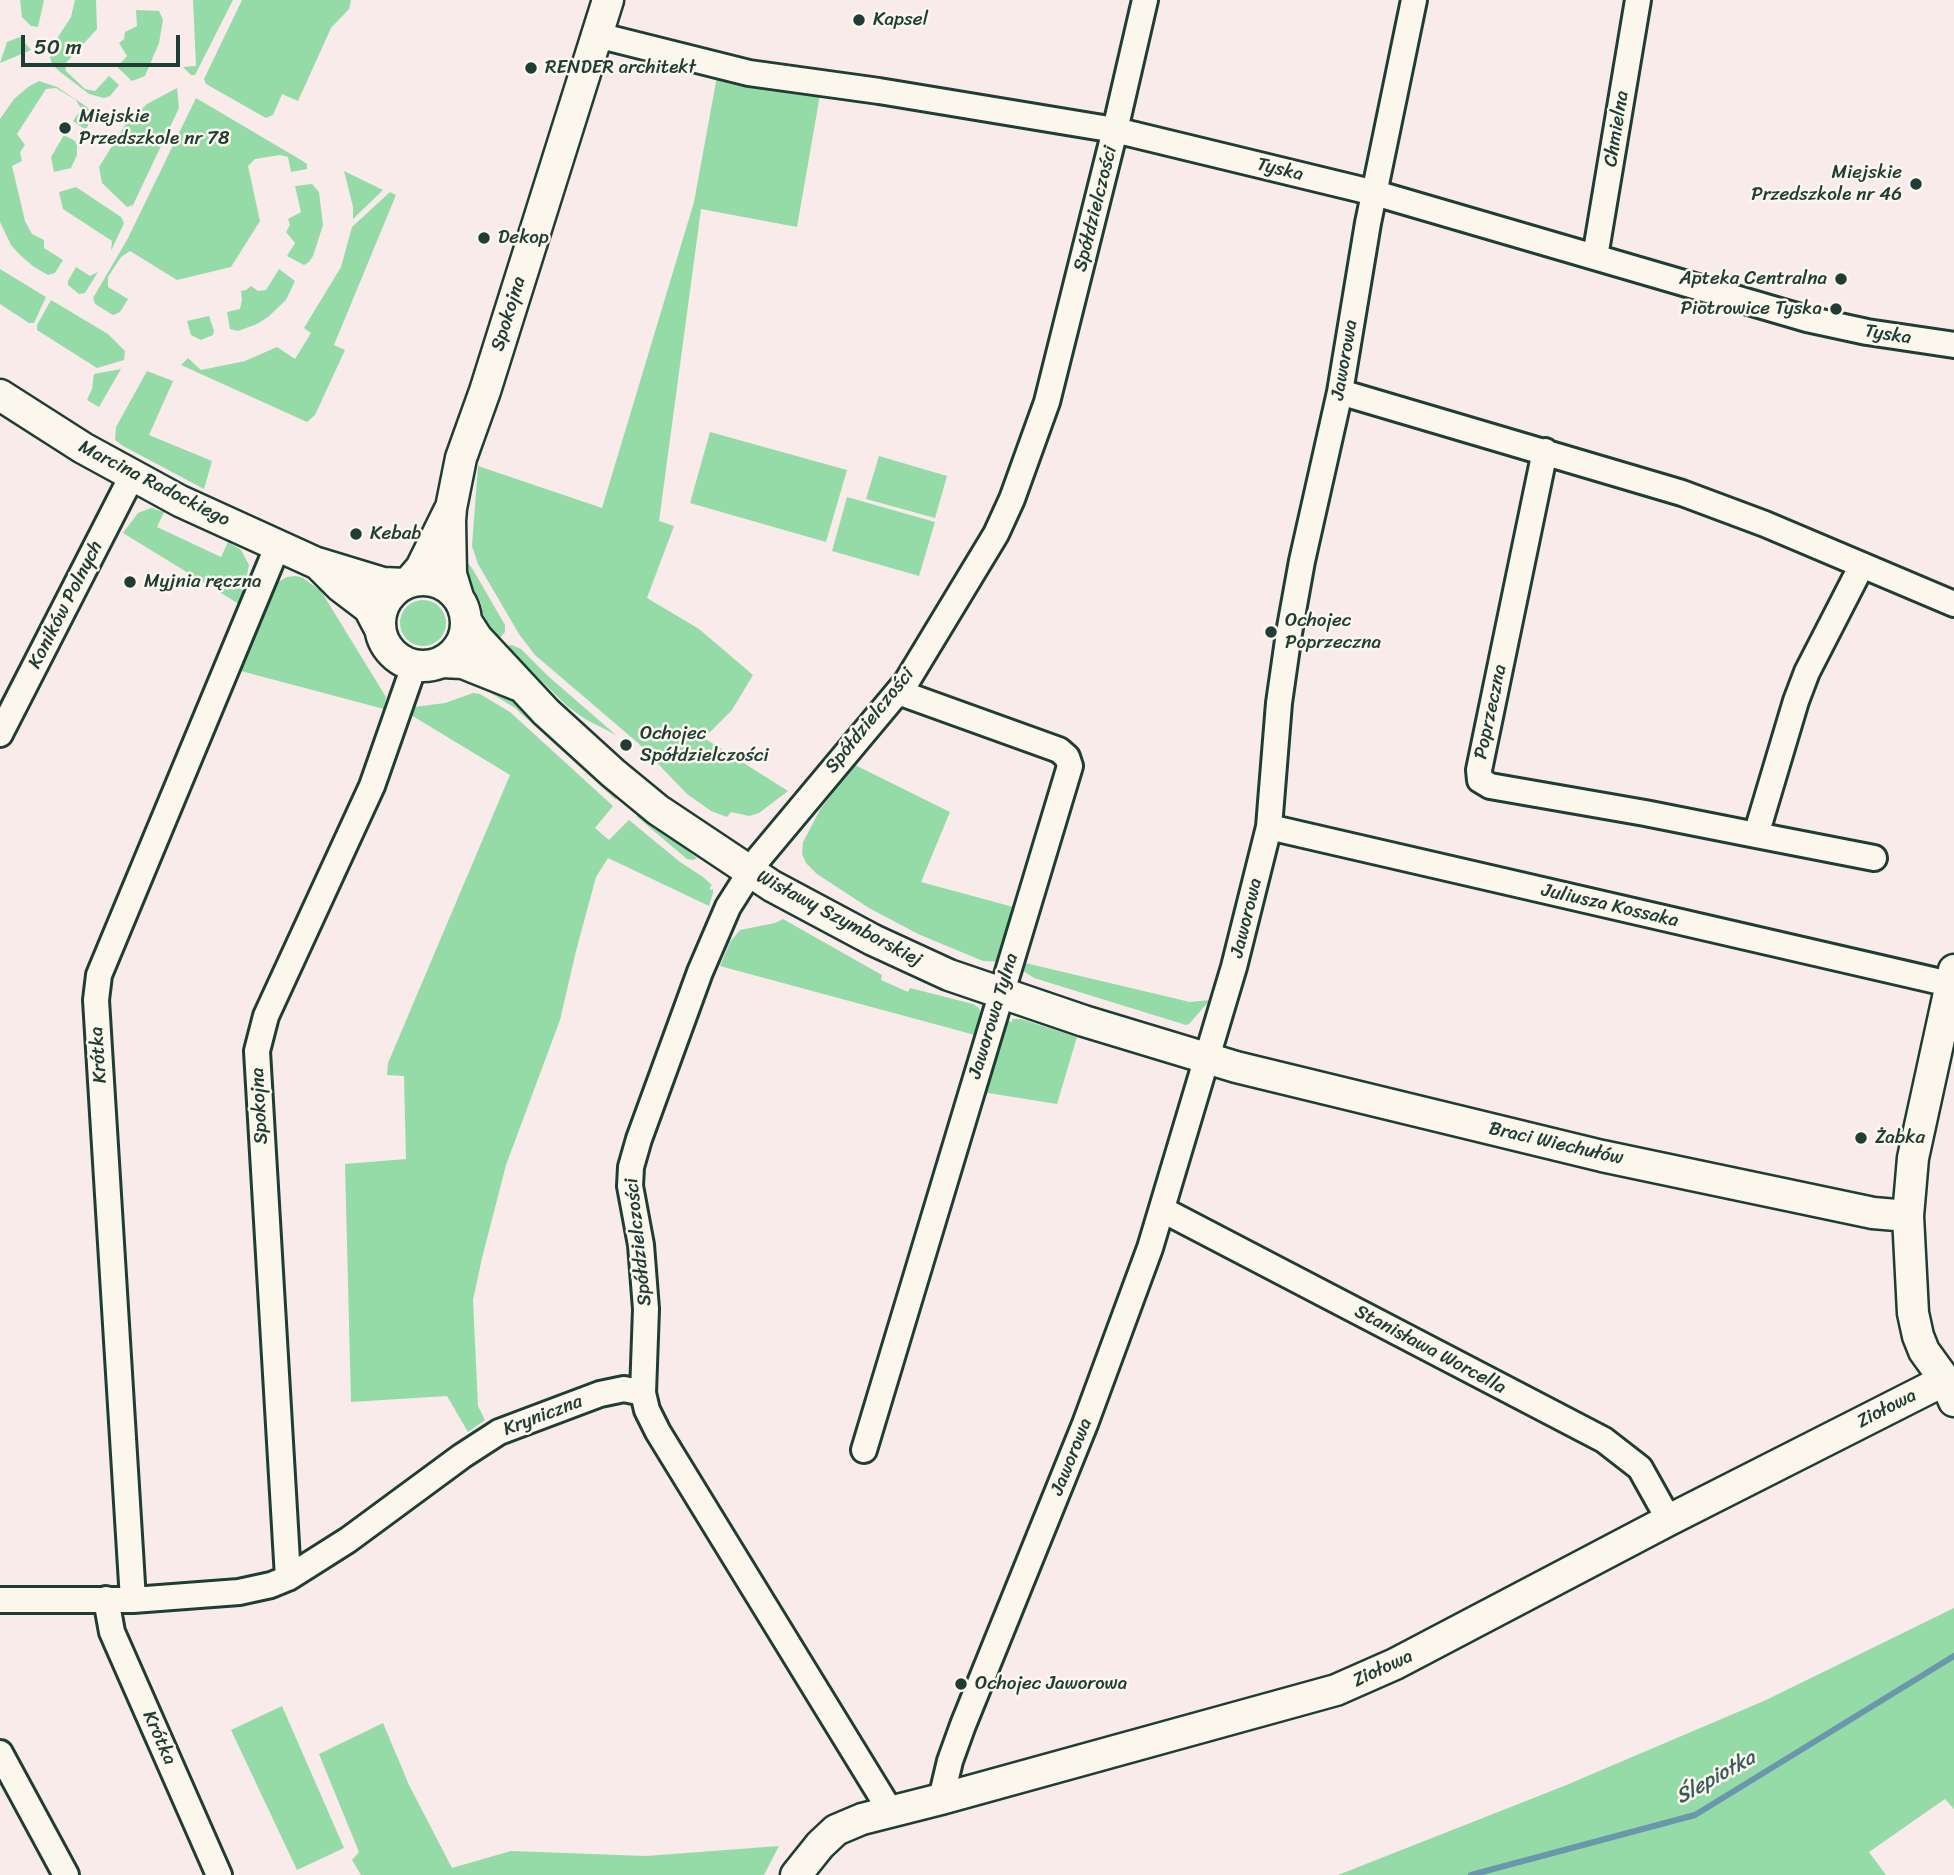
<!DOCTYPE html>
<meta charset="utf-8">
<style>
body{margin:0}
#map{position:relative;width:1954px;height:1875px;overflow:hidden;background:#f8ebea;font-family:Sriracha,sans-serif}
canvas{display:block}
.scale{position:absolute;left:21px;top:35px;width:159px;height:32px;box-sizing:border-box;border:4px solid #1f3d34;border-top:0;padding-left:9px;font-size:21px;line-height:24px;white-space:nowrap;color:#1f3d34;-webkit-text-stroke:5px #fbf7ec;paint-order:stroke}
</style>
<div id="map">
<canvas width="1954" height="1875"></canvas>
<div class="scale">50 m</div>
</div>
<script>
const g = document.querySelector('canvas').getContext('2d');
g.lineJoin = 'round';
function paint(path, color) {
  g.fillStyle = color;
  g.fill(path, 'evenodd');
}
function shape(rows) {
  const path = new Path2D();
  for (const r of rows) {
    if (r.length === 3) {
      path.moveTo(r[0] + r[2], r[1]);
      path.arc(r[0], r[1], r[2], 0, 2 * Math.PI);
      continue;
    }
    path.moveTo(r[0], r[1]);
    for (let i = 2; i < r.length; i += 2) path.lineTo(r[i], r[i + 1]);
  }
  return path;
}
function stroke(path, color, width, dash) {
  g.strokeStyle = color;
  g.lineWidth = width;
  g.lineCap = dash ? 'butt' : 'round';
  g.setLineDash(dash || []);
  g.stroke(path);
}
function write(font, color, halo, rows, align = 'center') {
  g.font = font + ' Sriracha,sans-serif';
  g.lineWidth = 5;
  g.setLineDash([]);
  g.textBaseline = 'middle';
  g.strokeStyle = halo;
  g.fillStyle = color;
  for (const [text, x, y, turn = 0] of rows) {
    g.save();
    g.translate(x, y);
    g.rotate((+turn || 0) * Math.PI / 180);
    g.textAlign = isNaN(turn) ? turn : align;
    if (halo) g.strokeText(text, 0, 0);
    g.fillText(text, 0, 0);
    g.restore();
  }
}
const green = shape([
 [20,0,44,0,38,27,31,26,22,17],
 [75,0,96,0,97,29,65,64,66,71,85,89,95,91,109,76,119,85,110,96,104,98,89,94,59,71,52,64,50,57,51,48,71,17],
 [193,0,233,0,195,75,191,75,183,67,196,66],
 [242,0,351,0,349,9,331,28,298,101,282,94,273,115,266,118,206,84,204,79],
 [136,10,159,11,163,20,159,43,145,76,132,81,117,67,127,56,119,43,124,39,125,32,137,26],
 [20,37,31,50,0,63,7,42],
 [718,71,821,89,797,227,701,209,659,521,674,526,647,598,699,629,753,675,732,710,704,738,788,791,759,813,749,816,731,812,727,817,711,811,687,794,638,743,535,655,519,634,478,564,472,546,478,466,602,508,694,202],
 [39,81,57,87,87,107,91,112,88,126,86,129,83,128,73,121,81,109,76,100,56,88,46,89,17,134,25,145,20,152,22,161,12,166,25,221,32,234,44,240,44,248,63,260,55,273,48,275,34,267,20,255,11,245,0,222,0,119,14,99,28,87],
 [177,88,179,108,133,205,127,207,102,183,99,167,125,125,147,104],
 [196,98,301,160,307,164,307,169,291,172,288,157,280,155,255,159,248,166,260,221,231,267,177,280,130,251,121,257,108,277,108,287,128,299,120,312,113,315,95,304,93,298,128,238],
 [64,135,75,141,77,146,77,155,71,168,54,172,51,157],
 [344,171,383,190,353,219,353,207],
 [312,184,319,192,323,225,313,256,309,262,304,265,287,256,295,243,286,232,290,225,288,219,301,212,295,186],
 [76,187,121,217,124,223,111,251,112,241,63,209,59,192],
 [390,192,396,195,334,345,345,350,315,415,307,422,181,365,188,358,201,370,245,361,277,347,295,359,311,333,304,328,341,267,352,227],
 [76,267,90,276,98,272,85,293,79,294,68,285,68,281],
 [0,269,46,297,34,323,29,323,0,304],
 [279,269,295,281,286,300,268,317,257,324,238,331,230,329,227,312,240,309,242,300,241,291,246,290,251,286,258,291,266,290],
 [51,300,108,334,125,351,124,360,97,368,37,330,37,325],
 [209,316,214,331,213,335,201,340,191,335,187,321],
 [121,369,99,407,87,400,92,389,94,374],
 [147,371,173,381,149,435,212,461,204,489,123,446,115,440,116,427],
 [710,432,847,470,826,542,690,503],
 [879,456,947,476,935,518,866,499],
 [847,497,935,522,919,576,832,551],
 [151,508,164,512,157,527,221,557,228,542,241,550,249,565,246,580,252,583,242,606,123,533,138,513],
 [466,561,472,568,505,625,505,632,498,640,485,624,481,603,467,577],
 [296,576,303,578,321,591,386,697,384,709,237,670,266,600,278,582,287,577],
 [423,623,23],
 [512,645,521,649,548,676,616,735,585,719,567,706,506,646],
 [485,682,520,704,615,793,616,800,515,708,486,690],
 [473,693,480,694,510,712,613,806,595,828,609,840,629,820,680,862,703,877,712,885,710,887,710,890,713,889,713,893,709,906,608,858,596,877,576,951,560,1020,506,1165,482,1258,473,1300,478,1406,485,1420,468,1432,447,1396,351,1402,345,1164,406,1159,404,1076,387,1075,388,1063,510,775,411,715,414,707,445,703],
 [851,763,950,812,921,882,1017,908,1003,962,983,961,918,934,869,908,817,874,806,863,802,854,803,842,821,808,833,793,828,788],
 [636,816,647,818,697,858,693,860,687,859],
 [783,919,882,975,881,980,908,992,910,988,973,1004,979,1008,981,1014,975,1035,720,966,730,942,740,930,775,923],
 [1021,962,1190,1002,1210,1000,1189,1024,1186,1025,1034,978,1019,968],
 [1012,1019,1021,1019,1077,1037,1057,1104,982,1092,1001,1026,1005,1026,1008,1021,1012,1022],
 [1954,1608,1954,1809,1945,1799,1869,1852,1886,1875,1338,1875,1564,1786,1766,1700],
 [282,1706,344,1848,297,1870,231,1730],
 [383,1723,409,1785,452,1868,511,1851,646,1856,779,1846,764,1875,361,1875,352,1860,359,1852,319,1754]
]);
const stream = shape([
 [1471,1875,1695,1815,1954,1656]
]);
const minor = shape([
 [597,35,749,73,879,91,1115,130,1375,193,1807,319,1867,332,1954,345],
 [1595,257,1638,0],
 [1340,392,1682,493,1765,524,1954,604],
 [1545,451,1479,770,1480,780,1490,786,1645,813,1756,835,1796,701,1807,672,1862,565],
 [0,734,132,476],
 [1269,827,1954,985],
 [1756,835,1874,858],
 [1163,1210,1604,1440,1640,1468,1669,1520],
 [864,1450,1070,766,1067,757,1059,750,898,692],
 [288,1578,257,1051,266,1016,372,786,414,666],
 [106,1599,112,1632,219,1875],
 [0,1600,133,1600,239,1592,271,1585,288,1578,348,1540,462,1456,499,1432,600,1394,624,1389,643,1393],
 [133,1600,96,1000,99,975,278,545],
 [0,1753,66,1875],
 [941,1799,950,1761,963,1725,1085,1424,1150,1248,1234,967,1269,827,1279,703,1289,633,1302,561,1340,392,1368,223,1414,0],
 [891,1812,658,1432,647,1410,643,1393,646,1309,641,1245,630,1186,631,1167,639,1139,700,972,728,907,759,858,907,681,996,534,1012,499,1047,402,1115,130,1145,0]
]);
const tertiary = shape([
 [0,395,83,448,180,501,314,562,383,583,405,584],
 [320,566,340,586,369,608,379,627],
 [423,623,43],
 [409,582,421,568,449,511],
 [458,597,451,574,450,521,451,508,461,458,485,391,608,0],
 [466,621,477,638,546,712,613,773,658,810,772,886,873,940,949,975,1084,1021,1236,1067,1602,1156,1873,1213,1908,1216],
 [441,662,463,663,518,685],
 [1954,970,1913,1158,1908,1216,1913,1313,1918,1336,1924,1351,1945,1380,1954,1401],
 [796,1875,820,1845,836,1830,862,1819,941,1799,1336,1690,1395,1664,1669,1520,1945,1380]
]);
const markers = [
 [859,20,7,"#1f3d34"],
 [531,68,7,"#1f3d34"],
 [65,128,7,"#1f3d34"],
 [1916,184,7,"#1f3d34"],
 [484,238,7,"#1f3d34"],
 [1841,279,7,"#1f3d34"],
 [1836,309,7,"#1f3d34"],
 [356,534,7,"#1f3d34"],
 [130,582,7,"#1f3d34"],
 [1271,632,7,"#1f3d34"],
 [626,745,7,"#1f3d34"],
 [1861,1138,7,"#1f3d34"],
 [961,1684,7,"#1f3d34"]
];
const poiNames = [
 ["Kapsel",873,20],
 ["RENDER architekt",545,68],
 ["Miejskie",79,117],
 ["Przedszkole nr 78",79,139],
 ["Miejskie",1902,173,"right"],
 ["Przedszkole nr 46",1902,195,"right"],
 ["Dekop",498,238],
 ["Apteka Centralna",1827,279,"right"],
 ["Piotrowice Tyska",1822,309,"right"],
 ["Kebab",370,534],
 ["Myjnia ręczna",144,582],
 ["Ochojec",1285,621],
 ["Poprzeczna",1285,643],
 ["Ochojec",640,734],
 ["Spółdzielczości",640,756],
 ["Żabka",1875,1138],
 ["Ochojec Jaworowa",975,1684]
];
const streetNames = [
 ["Chmielna",1617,129,-81],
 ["Tyska",1280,170,14],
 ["Spółdzielczości",1096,209,-76],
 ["Spokojna",509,314,-73],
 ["Tyska",1888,335,9],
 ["Jaworowa",1345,360,-80],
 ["Marcina Radockiego",154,484,27],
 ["Koników Polnych",66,605,-63],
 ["Poprzeczna",1491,712,-78],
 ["Spółdzielczości",870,721,-51],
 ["Juliusza Kossaka",1610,906,13],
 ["Jaworowa",1247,918,-76],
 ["Wisławy Szymborskiej",839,919,28],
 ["Jaworowa Tylna",994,1016,-73],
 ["Krótka",99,1055,-94],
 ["Spokojna",260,1106,-93],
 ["Braci Wiechułów",1556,1144,13],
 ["Spółdzielczości",639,1242,-96],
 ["Stanisława Worcella",1430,1350,28],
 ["Ziołowa",1887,1409,-27],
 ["Kryniczna",543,1416,-21],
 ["Jaworowa",1072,1457,-68],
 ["Ziołowa",1383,1669,-25],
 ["Krótka",159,1738,66]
];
const waterNames = [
 ["Ślepiotka",1716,1778,-29]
];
paint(green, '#94dba8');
stroke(stream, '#6b97ac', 6);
stroke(minor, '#1f3d34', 30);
stroke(tertiary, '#1f3d34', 35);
stroke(minor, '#fbf7ec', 24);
stroke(tertiary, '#fbf7ec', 30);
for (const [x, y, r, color] of markers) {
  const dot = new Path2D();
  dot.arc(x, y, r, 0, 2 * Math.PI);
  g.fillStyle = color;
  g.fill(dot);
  stroke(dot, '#fbf7ec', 2.5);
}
write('19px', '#1f3d34', '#fbf7ec', poiNames, 'left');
write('19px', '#1f3d34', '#fbf7ec', streetNames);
write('italic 21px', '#385b5c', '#fbf7ec', waterNames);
</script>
